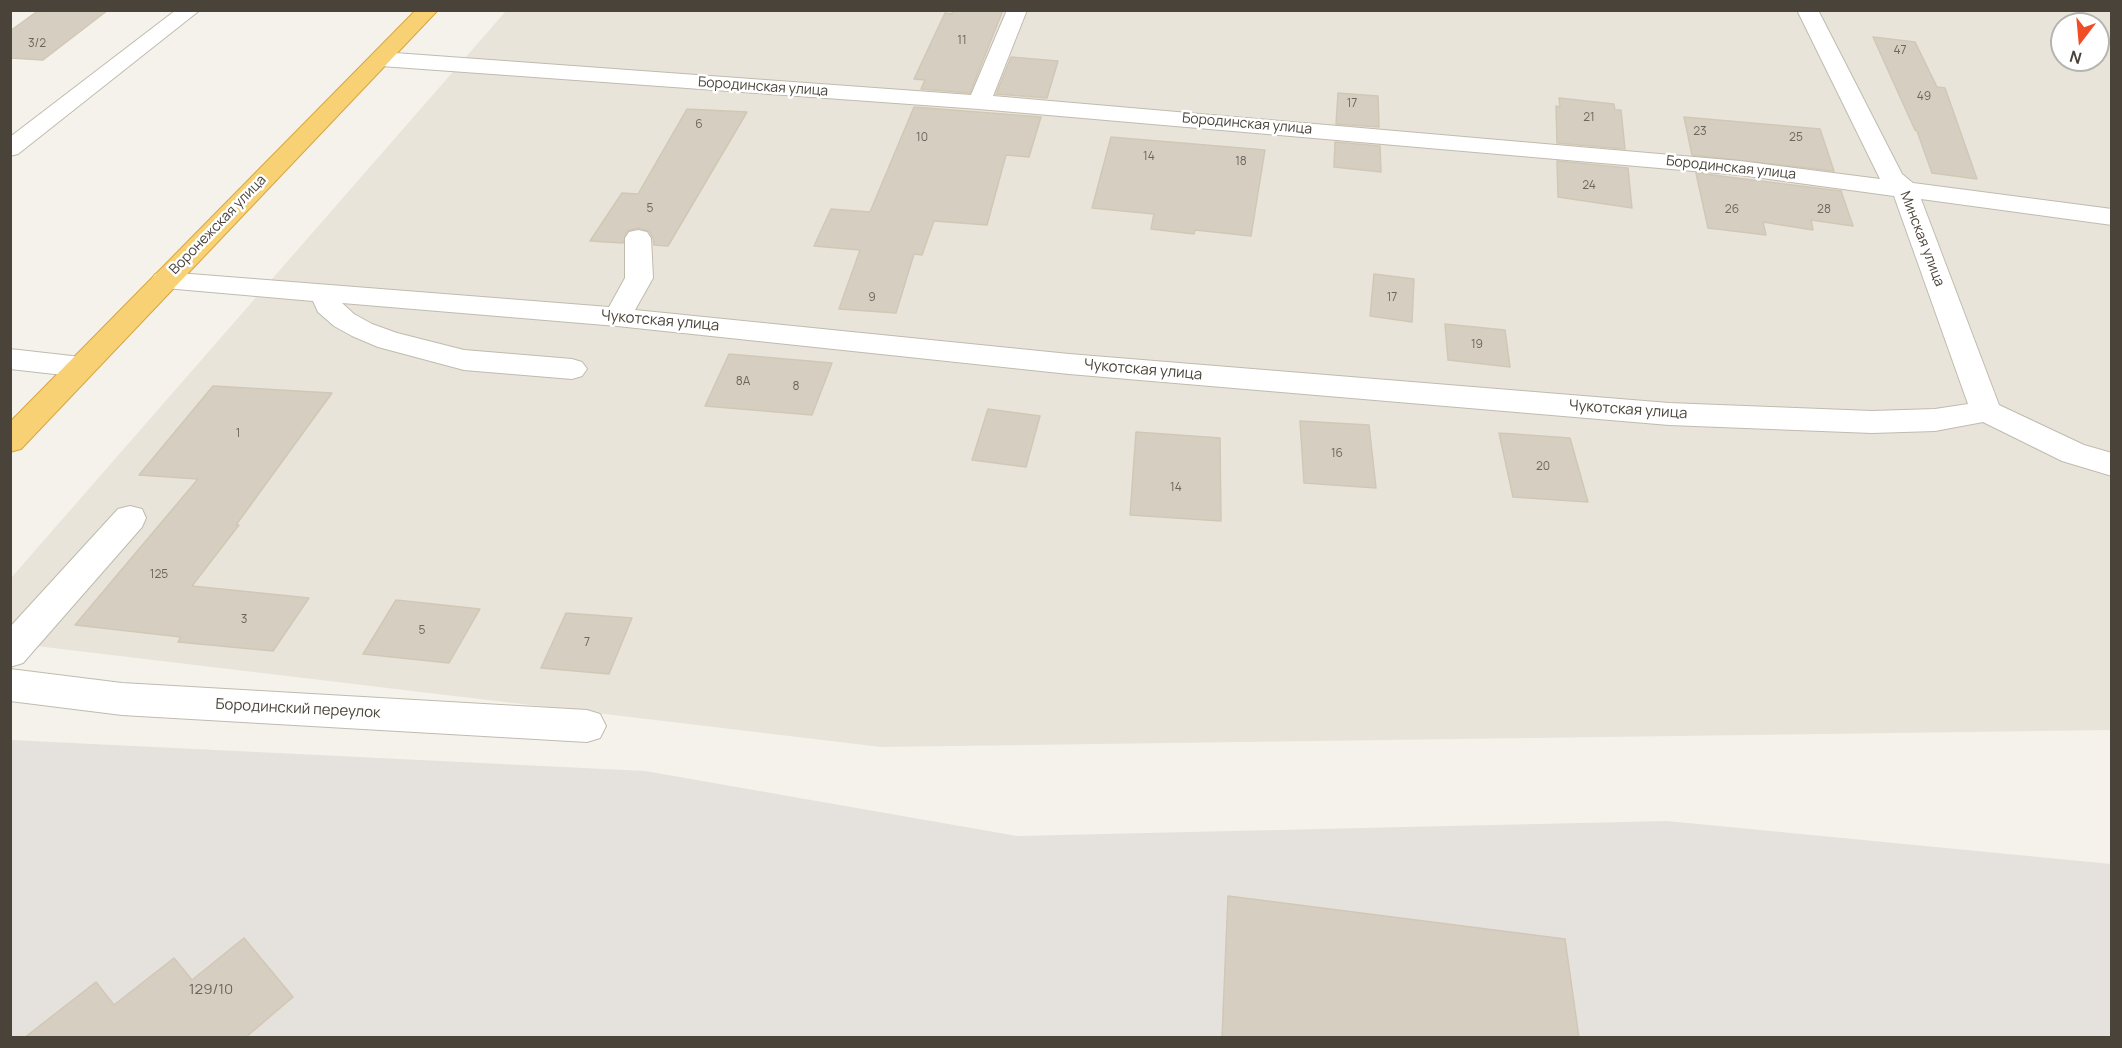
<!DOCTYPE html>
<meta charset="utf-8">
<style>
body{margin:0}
#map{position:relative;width:2122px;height:1048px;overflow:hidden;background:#f5f2eb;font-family:Manrope,sans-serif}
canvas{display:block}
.frame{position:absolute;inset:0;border:12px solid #494339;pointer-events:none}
.north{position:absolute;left:2050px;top:12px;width:60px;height:60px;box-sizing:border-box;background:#fff;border:2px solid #b6b4b0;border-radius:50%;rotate:196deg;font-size:16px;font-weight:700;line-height:24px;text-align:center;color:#494339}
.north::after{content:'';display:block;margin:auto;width:21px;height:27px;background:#f04d27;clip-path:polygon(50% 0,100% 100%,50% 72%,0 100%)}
</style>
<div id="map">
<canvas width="2122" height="1048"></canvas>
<div class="frame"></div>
<div class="north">N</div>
</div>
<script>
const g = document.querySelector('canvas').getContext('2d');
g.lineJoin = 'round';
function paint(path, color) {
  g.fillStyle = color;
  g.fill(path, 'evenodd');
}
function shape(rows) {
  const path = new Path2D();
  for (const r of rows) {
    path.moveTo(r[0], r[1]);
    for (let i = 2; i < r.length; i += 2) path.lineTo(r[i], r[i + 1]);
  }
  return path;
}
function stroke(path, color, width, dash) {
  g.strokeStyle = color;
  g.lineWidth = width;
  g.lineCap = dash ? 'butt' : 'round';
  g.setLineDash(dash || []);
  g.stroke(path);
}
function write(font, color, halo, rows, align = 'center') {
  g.font = font + ' Manrope,sans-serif';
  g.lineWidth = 5;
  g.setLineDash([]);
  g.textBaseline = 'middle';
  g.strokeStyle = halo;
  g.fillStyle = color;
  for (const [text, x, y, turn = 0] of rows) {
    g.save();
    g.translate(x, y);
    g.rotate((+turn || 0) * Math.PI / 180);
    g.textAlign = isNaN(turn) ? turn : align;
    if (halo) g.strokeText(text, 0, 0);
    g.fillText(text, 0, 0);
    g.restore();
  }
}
const residential = shape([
 [506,11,2111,11,2111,730,881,747,11,643,11,578],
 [2062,24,2098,24,2098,60,2062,60]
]);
const industrial = shape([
 [11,740,645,771,1017,836,1667,821,2111,864,2111,1037,11,1038]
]);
const building = shape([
 [39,10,108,10,43,60,10,58,10,31,39,10],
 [953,10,1003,10,970,93,921,89,925,80,914,79,945,13,952,14,953,10],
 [1873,37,1915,42,1937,87,1945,88,1977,179,1932,173,1917,131,1915,130,1873,37],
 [1011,57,1058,61,1047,98,996,94,1011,57],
 [1338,93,1378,96,1379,127,1336,124,1338,93],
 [1559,98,1614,104,1615,110,1621,110,1625,149,1557,143,1556,106,1560,107,1559,98],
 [914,107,1041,117,1029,157,1006,155,987,225,934,221,922,255,914,254,896,313,839,309,860,250,814,246,831,209,870,212,914,107],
 [687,109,747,112,668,246,654,245,653,238,649,231,638,228,627,231,623,243,590,241,622,193,638,194,687,109],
 [1684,117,1820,129,1834,171,1692,155,1684,117],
 [1111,137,1265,150,1251,236,1195,230,1194,234,1151,229,1154,214,1092,208,1111,137],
 [1335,142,1380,146,1381,172,1334,167,1335,142],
 [1557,161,1628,168,1632,208,1558,197,1557,161],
 [1696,173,1841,191,1853,226,1811,220,1813,230,1763,222,1766,235,1708,228,1696,173],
 [1374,274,1414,279,1412,322,1370,316,1374,274],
 [1445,324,1505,330,1510,367,1448,360,1445,324],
 [729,354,832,363,812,415,705,406,729,354],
 [213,386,332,393,236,525,239,525,192,586,309,598,273,651,178,642,181,637,75,625,198,479,139,475,213,386],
 [988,409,1040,416,1026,467,972,460,988,409],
 [1300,421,1369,425,1376,488,1304,483,1300,421],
 [1136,432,1220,438,1221,521,1130,515,1136,432],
 [1499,433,1570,438,1588,502,1513,497,1499,433],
 [396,600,480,609,449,663,363,654,396,600],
 [566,613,632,618,609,674,541,668,566,613],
 [1228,896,1565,939,1579,1038,1222,1038,1228,896],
 [244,938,293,997,245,1038,24,1038,96,982,114,1005,174,958,192,980,244,938]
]);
const minor = shape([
 [176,10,200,10,18,154,10,156,10,137,176,10],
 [1007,10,1027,10,993,96,1740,161,1880,179,1797,10,1818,10,1902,174,1913,183,2112,209,2112,225,1921,199,1999,405,2084,445,2112,453,2112,476,2062,461,1983,422,1935,431,1872,433,1669,425,1069,374,617,326,342,303,354,314,372,324,397,333,464,350,572,359,582,362,587,369,582,376,572,379,464,370,378,347,352,336,334,326,318,312,313,301,165,288,155,286,151,280,155,274,165,272,609,307,625,278,625,238,629,232,638,230,647,232,651,238,653,278,635,310,1069,354,1669,403,1872,411,1935,409,1968,404,1894,196,1740,175,979,109,381,66,373,64,370,59,373,54,381,52,971,95,1007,10],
 [10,349,81,357,91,360,96,367,91,374,81,377,10,369,10,349],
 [130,506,142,509,146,518,142,527,23,663,10,667,10,627,118,509,130,506],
 [10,669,122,683,587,710,600,714,606,726,600,738,587,742,122,715,10,701,10,669]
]);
const highway = shape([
 [416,10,438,10,21,449,10,452,10,422,416,10]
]);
const numberNames = [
 ["11",962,41],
 ["3/2",37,44],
 ["47",1900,51],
 ["49",1924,97],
 ["17",1352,104],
 ["21",1589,118],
 ["6",699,125],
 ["23",1700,132],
 ["10",922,138],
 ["25",1796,138],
 ["14",1149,157],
 ["18",1241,162],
 ["24",1589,186],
 ["5",650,209],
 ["26",1732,210],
 ["28",1824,210],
 ["9",872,298],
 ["17",1392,298],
 ["19",1477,345],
 ["8А",743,382],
 ["8",796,387],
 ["1",238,434],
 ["16",1337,454],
 ["20",1543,467],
 ["14",1176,488],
 ["125",159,575],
 ["3",244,620],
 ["5",422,631],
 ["7",587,643]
];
const farStreetnames = [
 ["Бородинская улица",763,87,4],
 ["Бородинская улица",1247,124,5],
 ["Бородинская улица",1731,168,6],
 ["Воронежская улица",218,225,-46],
 ["Минская улица",1922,239,69]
];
const streetNames = [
 ["Чукотская улица",660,321,5],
 ["Чукотская улица",1143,370,5],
 ["Чукотская улица",1628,410,4],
 ["Бородинский переулок",298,709,3]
];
const nearNumbernames = [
 ["129/10",211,990]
];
paint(residential, '#e9e4da');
paint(industrial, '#e5e1dc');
paint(building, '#d6cfc1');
stroke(building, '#d1c7b5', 1.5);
stroke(minor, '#c0bbae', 2);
stroke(highway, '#d7a643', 2);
paint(minor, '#fff');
paint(highway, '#f7d174');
write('12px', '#6c665b', null, numberNames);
write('14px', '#494339', '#fff', farStreetnames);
write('15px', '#494339', '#fff', streetNames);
write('15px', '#6c665b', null, nearNumbernames);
</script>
